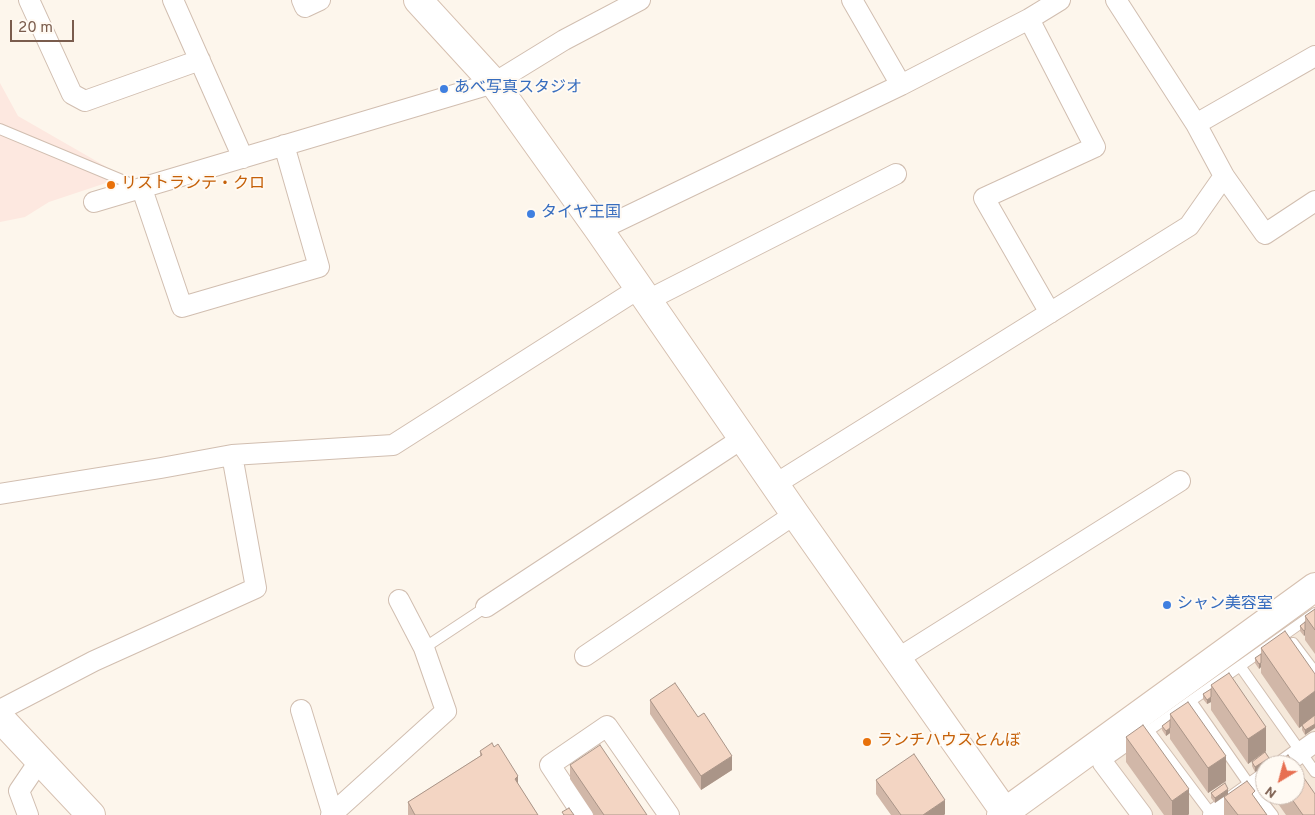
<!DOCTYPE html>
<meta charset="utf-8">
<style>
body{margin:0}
#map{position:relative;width:1315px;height:815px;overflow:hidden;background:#fdf6ec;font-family:Overpass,sans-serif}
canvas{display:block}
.north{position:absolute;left:1255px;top:755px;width:50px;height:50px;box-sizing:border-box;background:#fffaf3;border:1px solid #cabbb1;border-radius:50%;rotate:217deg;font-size:14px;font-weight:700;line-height:20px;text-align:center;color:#7a5c4d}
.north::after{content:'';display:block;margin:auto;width:18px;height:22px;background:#e76f51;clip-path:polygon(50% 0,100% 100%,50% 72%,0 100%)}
.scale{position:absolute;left:10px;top:20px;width:64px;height:22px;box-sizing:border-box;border:2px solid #7a5c4d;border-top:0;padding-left:6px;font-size:15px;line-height:18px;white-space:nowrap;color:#7a5c4d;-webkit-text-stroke:4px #fffaf3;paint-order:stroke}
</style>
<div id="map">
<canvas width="1315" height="815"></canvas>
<div class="north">N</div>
<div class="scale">20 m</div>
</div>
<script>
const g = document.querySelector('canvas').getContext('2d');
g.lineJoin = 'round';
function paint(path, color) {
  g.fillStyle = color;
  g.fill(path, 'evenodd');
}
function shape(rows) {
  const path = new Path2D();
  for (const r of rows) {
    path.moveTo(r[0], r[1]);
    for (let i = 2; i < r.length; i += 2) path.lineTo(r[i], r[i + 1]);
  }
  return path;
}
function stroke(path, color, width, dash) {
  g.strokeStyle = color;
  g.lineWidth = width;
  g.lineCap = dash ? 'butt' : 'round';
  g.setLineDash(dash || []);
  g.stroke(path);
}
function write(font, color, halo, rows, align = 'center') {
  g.font = font + ' Overpass,"Noto Sans JP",sans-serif';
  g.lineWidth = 4;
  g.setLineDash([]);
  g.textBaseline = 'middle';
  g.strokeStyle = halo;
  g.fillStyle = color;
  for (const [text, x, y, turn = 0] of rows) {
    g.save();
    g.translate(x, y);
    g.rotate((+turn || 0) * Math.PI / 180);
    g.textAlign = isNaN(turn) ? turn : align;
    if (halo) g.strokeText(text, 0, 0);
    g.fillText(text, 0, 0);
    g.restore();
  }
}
const residential = shape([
 [1315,614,1315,815,1130,815,1097,771],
 [1265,765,1295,765,1295,795,1265,795]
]);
const commercial = shape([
 [0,83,18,116,124,177,49,202,25,217,0,222]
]);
const lane = shape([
 [0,129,139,187],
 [1293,643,1315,672],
 [424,648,486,607],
 [1240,666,1315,772],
 [1191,701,1251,787,1273,815],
 [1149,731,1212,815],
 [1103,763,1315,613]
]);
const street = shape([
 [29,0,72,94,85,101,200,60],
 [173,0,243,158],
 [302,0,305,7,320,0],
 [852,0,901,85],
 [1116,0,1196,124,1224,176,1265,234,1315,201],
 [1029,19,1095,147,984,198,1050,313],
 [1196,124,1315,56],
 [142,189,182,307,319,267,284,145],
 [94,202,494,83,564,40,640,0],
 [599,230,901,85,1029,19,1060,0],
 [646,301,896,174],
 [774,485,1189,226,1224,176],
 [0,494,161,468,232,455,393,445,638,289],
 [486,607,743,438],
 [585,656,795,514],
 [897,659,1180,481],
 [0,710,94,661,256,588,232,455],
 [301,710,332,812],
 [1098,745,1103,763,1142,815],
 [1283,765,1315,742],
 [28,815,19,791,40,760],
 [331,815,446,711,424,648,399,600],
 [583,815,550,765,607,726,669,815],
 [1213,815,1265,778]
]);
const secondary = shape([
 [418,0,494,83,599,230,795,514,1007,815],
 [0,718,91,815],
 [1001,815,1315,587]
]);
const wall = shape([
 [1315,609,1315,654,1305,640,1305,635,1304,636,1300,631,1300,626,1305,622,1305,616],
 [1261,648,1315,674,1305,735,1302,730,1302,726,1299,728,1261,673,1261,667,1259,669,1255,663,1255,658,1261,654],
 [1211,685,1266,751,1248,764,1211,710,1211,702,1207,704,1203,699,1203,694,1211,689],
 [650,700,698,717,732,770,701,790,650,714],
 [1170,714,1226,781,1208,793,1170,739,1170,733,1166,736,1162,730,1162,726,1170,720],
 [1126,737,1189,814,1188,815,1164,815,1126,762],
 [480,751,518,784,538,815,408,815,408,802,480,756],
 [1252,762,1269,762,1255,772,1252,766],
 [570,765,647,815,594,815,570,779],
 [876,780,945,814,944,815,891,815,876,794],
 [1225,783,1215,803,1211,798,1211,793],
 [1272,795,1295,795,1315,815,1286,815],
 [1224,797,1255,798,1267,815,1224,815]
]);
const shadedWall = shape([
 [1305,630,1305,635,1304,636,1304,631],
 [1261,663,1261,667,1259,669,1259,664],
 [1315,691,1315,716,1299,728,1299,703],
 [1211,697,1211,702,1207,704,1207,700],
 [1315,724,1315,728,1305,735,1305,730],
 [1266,727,1266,751,1248,764,1248,739],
 [1170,728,1170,733,1166,736,1166,731],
 [732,756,732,770,701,790,701,776],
 [1226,756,1226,781,1208,793,1208,768],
 [1269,758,1269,762,1255,772,1255,767],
 [518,776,518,794,515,779],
 [1189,789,1189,814,1188,815,1172,815,1172,801],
 [1228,789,1228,794,1215,803,1215,798],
 [945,800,945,814,944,815,923,815]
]);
const building = shape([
 [1315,609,1315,630,1305,616,1315,609],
 [1305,622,1305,630,1304,631,1300,626,1305,622],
 [1285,631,1315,674,1315,691,1299,703,1261,648,1285,631],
 [1261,654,1261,663,1259,664,1255,658,1261,654],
 [1229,673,1266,727,1248,739,1211,685,1229,673],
 [675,683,698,717,704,713,732,756,701,776,650,700,675,683],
 [1211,689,1211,697,1207,700,1203,694,1211,689],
 [1188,702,1226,756,1208,768,1170,714,1188,702],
 [1315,715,1315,724,1305,730,1302,725,1315,715],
 [1170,720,1170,728,1166,731,1162,726,1170,720],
 [1143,725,1189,789,1172,801,1126,737,1143,725],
 [492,743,494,747,498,744,518,776,515,779,538,815,415,815,408,802,482,755,480,751,492,743],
 [600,745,647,815,604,815,570,765,600,745],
 [1265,752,1269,758,1255,767,1252,762,1265,752],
 [914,754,945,800,923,815,901,815,876,780,914,754],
 [1288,755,1295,765,1274,765,1288,755],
 [1295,765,1315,794,1315,815,1303,815,1289,795,1295,795,1295,765],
 [1247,781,1255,791,1252,794,1267,815,1238,815,1224,797,1247,781],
 [1225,783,1228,789,1215,798,1211,793,1225,783],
 [569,808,574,815,564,815,562,812,569,808]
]);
const markers = [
 [444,89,5,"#3f7fe0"],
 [111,185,5,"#e8710a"],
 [531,214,5,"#3f7fe0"],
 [1167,605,5,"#3f7fe0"],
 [867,742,5,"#e8710a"]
];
const shopNames = [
 ["あべ写真スタジオ",454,89],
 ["タイヤ王国",541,214],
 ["シャン美容室",1177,605]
];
const foodNames = [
 ["リストランテ・クロ",121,185],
 ["ランチハウスとんぼ",877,742]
];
paint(residential, '#f5e8da');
paint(commercial, '#fde8e0');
stroke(lane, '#d1beb0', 12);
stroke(street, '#d1beb0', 22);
stroke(secondary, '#d6c0b0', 30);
stroke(lane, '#fff', 10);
stroke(street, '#fff', 20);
stroke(secondary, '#fff', 28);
paint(wall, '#d1b7a8');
paint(shadedWall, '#aa9588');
paint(building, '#f3d5c3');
stroke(building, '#aa9588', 1);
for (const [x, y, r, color] of markers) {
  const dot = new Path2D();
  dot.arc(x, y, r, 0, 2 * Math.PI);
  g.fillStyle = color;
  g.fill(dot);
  stroke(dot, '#fffaf3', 2);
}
write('16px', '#366cbe', '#fffaf3', shopNames, 'left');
write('16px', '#c56008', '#fffaf3', foodNames, 'left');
</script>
